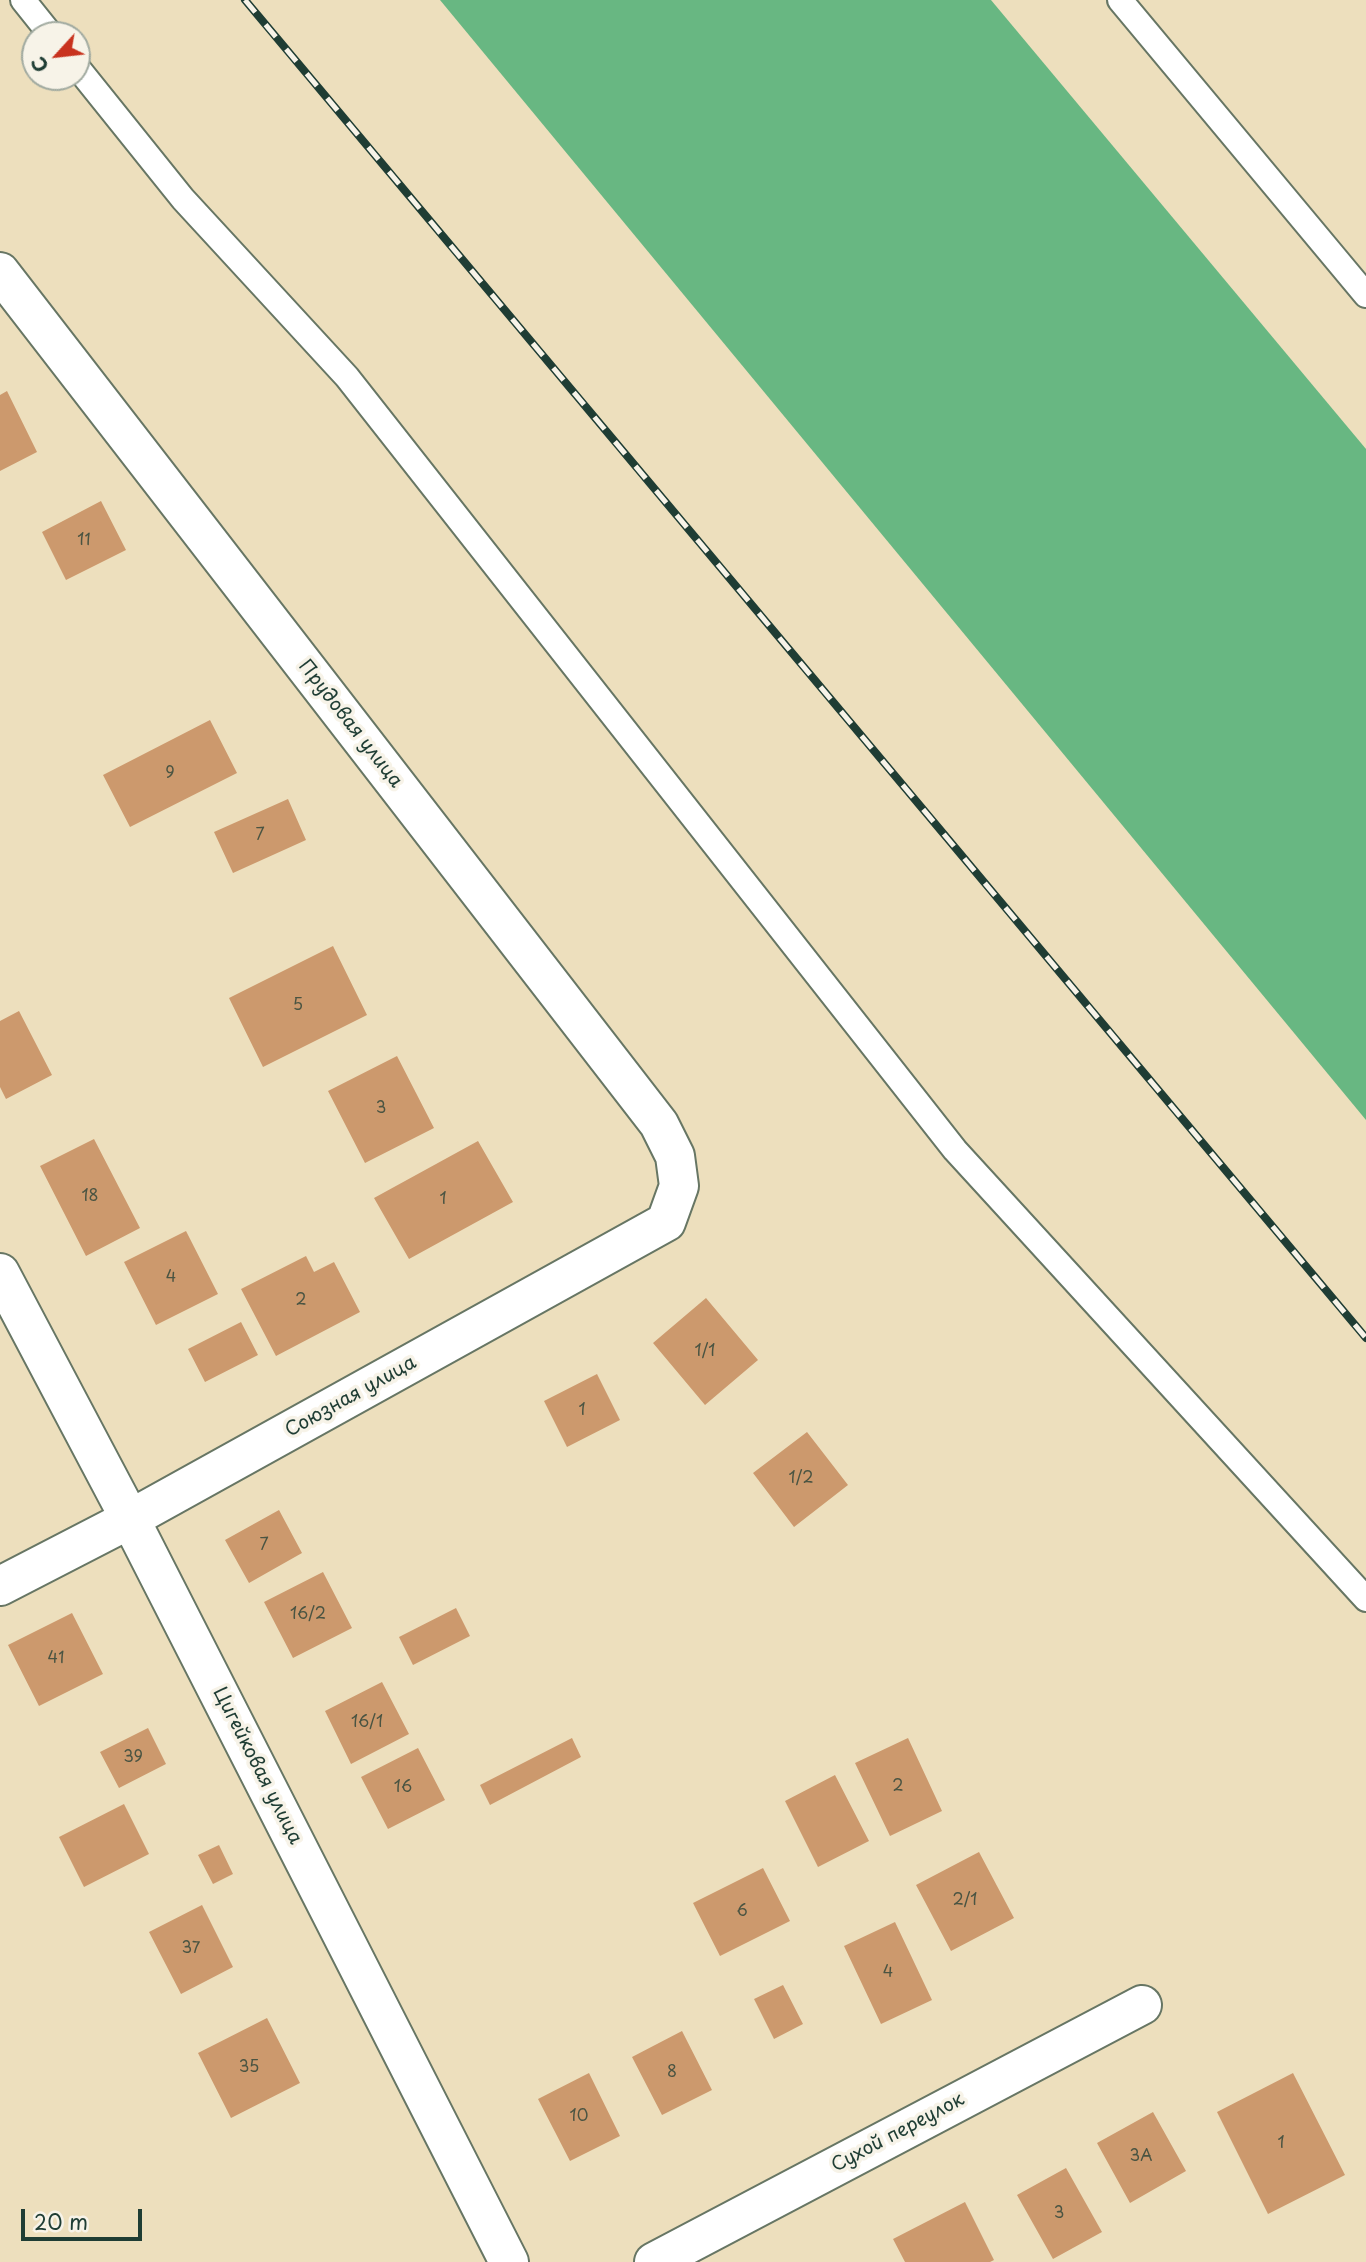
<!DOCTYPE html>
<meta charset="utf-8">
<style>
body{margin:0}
#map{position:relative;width:1366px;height:2262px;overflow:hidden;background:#eddfbd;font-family:"Playpen Sans",sans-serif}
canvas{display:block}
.north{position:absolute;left:21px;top:21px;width:70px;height:70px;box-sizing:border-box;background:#f7f3e8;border:2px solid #a1aaa0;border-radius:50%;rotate:243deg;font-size:19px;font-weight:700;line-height:28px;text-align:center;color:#1f3d34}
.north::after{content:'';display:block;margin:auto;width:24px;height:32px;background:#c8321e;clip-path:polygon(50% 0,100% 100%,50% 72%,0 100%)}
.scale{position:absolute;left:21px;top:2209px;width:121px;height:32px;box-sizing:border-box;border:4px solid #1f3d34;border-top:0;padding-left:9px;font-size:21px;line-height:24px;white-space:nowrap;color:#1f3d34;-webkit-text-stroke:5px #f7f3e8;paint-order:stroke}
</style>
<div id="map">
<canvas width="1366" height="2262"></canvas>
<div class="north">С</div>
<div class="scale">20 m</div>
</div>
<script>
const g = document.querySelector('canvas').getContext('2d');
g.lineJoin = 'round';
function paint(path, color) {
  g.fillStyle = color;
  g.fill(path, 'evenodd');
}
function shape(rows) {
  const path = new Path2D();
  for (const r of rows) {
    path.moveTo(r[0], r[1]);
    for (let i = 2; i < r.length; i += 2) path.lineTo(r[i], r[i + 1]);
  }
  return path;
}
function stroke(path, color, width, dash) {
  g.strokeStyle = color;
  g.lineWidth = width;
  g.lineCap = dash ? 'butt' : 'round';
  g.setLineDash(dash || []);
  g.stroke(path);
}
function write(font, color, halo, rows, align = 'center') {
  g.font = font + ' "Playpen Sans",sans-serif';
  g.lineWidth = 7;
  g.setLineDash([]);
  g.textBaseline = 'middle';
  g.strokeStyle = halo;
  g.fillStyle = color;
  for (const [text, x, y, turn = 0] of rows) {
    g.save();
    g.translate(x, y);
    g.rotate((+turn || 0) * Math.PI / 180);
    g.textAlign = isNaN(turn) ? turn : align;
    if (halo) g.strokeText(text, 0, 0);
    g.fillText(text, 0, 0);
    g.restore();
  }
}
const forest = shape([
 [440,0,991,0,1366,449,1366,1120]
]);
const building = shape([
 [7,391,37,452,0,471,0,395],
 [101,501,126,550,66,580,42,532],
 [210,720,237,773,130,827,103,775],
 [288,799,306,840,233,873,214,832],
 [333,946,367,1015,263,1067,229,998],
 [19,1011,52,1075,6,1099,0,1087,0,1021],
 [397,1056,434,1128,365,1163,328,1091],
 [94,1139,140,1228,86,1256,40,1166],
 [478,1141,513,1202,409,1259,374,1198],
 [186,1231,218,1294,156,1325,124,1262],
 [306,1256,314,1272,334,1262,360,1312,276,1356,241,1289],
 [706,1298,758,1360,705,1405,653,1343],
 [241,1322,258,1355,205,1382,188,1349],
 [597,1374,620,1420,567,1447,544,1401],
 [807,1432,848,1485,794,1527,753,1473],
 [279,1510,302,1553,249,1583,225,1540],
 [323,1572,352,1628,293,1658,264,1602],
 [456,1608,470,1636,413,1665,399,1637],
 [72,1613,103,1674,39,1706,8,1645],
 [382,1682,409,1734,351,1764,325,1711],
 [148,1728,166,1764,119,1788,100,1752],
 [572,1738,581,1757,490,1805,480,1785],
 [908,1738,942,1811,890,1836,855,1763],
 [418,1748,445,1800,388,1829,361,1777],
 [835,1775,869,1841,818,1867,785,1801],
 [124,1804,149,1854,84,1887,59,1837],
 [219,1845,233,1874,213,1884,198,1855],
 [979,1852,1014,1918,951,1951,916,1885],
 [763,1868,790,1921,720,1956,693,1903],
 [202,1905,233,1967,181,1994,149,1932],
 [895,1922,932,2000,881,2024,844,1946],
 [783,1985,803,2024,774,2039,754,1999],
 [267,2018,300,2083,231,2118,198,2053],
 [682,2031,712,2090,662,2115,632,2057],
 [589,2073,620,2136,570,2161,538,2099],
 [1293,2073,1345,2175,1268,2214,1217,2112],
 [1153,2112,1186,2171,1130,2203,1097,2143],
 [1066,2168,1102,2232,1053,2259,1017,2195],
 [965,2202,994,2260,990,2262,905,2262,893,2239]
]);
const lane = shape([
 [23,0,51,35],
 [1120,0,1366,295],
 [77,67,183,199,347,377,955,1150,1366,1599]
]);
const street = shape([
 [0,272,659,1124,675,1156,679,1186,666,1222,130,1519,0,1586],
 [0,1273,130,1519,509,2262],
 [654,2262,1142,2005]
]);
const rail = shape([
 [245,0,1366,1338]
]);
const numberNames = [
 ["11",84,541],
 ["9",170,774],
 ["7",260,836],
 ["5",298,1006],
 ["3",381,1109],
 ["18",90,1197],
 ["1",443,1200],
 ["4",171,1278],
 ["2",301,1301],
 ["1/1",705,1352],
 ["1",582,1411],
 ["1/2",801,1479],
 ["7",264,1546],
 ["16/2",308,1615],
 ["41",56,1659],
 ["16/1",367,1723],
 ["39",133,1758],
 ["2",898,1787],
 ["16",403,1788],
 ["2/1",965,1901],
 ["6",742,1912],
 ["37",191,1949],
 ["4",888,1973],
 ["35",249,2068],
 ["8",672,2073],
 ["10",579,2117],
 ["1",1281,2144],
 ["3А",1141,2157],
 ["3",1059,2214]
];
const streetNames = [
 ["Прудовая улица",350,724,52],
 ["Союзная улица",351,1397,-29],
 ["Цигейковая улица",257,1766,63],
 ["Сухой переулок",898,2133,-28]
];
paint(forest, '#68b782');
paint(building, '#cc996d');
stroke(lane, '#677664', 28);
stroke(street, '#677664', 42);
stroke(lane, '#fff', 24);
stroke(street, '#fff', 38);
stroke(rail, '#1f3d34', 8);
stroke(rail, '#f7f3e8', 5, [16]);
write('16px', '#4a5442', null, numberNames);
write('19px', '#1f3d34', '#f7f3e8', streetNames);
</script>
